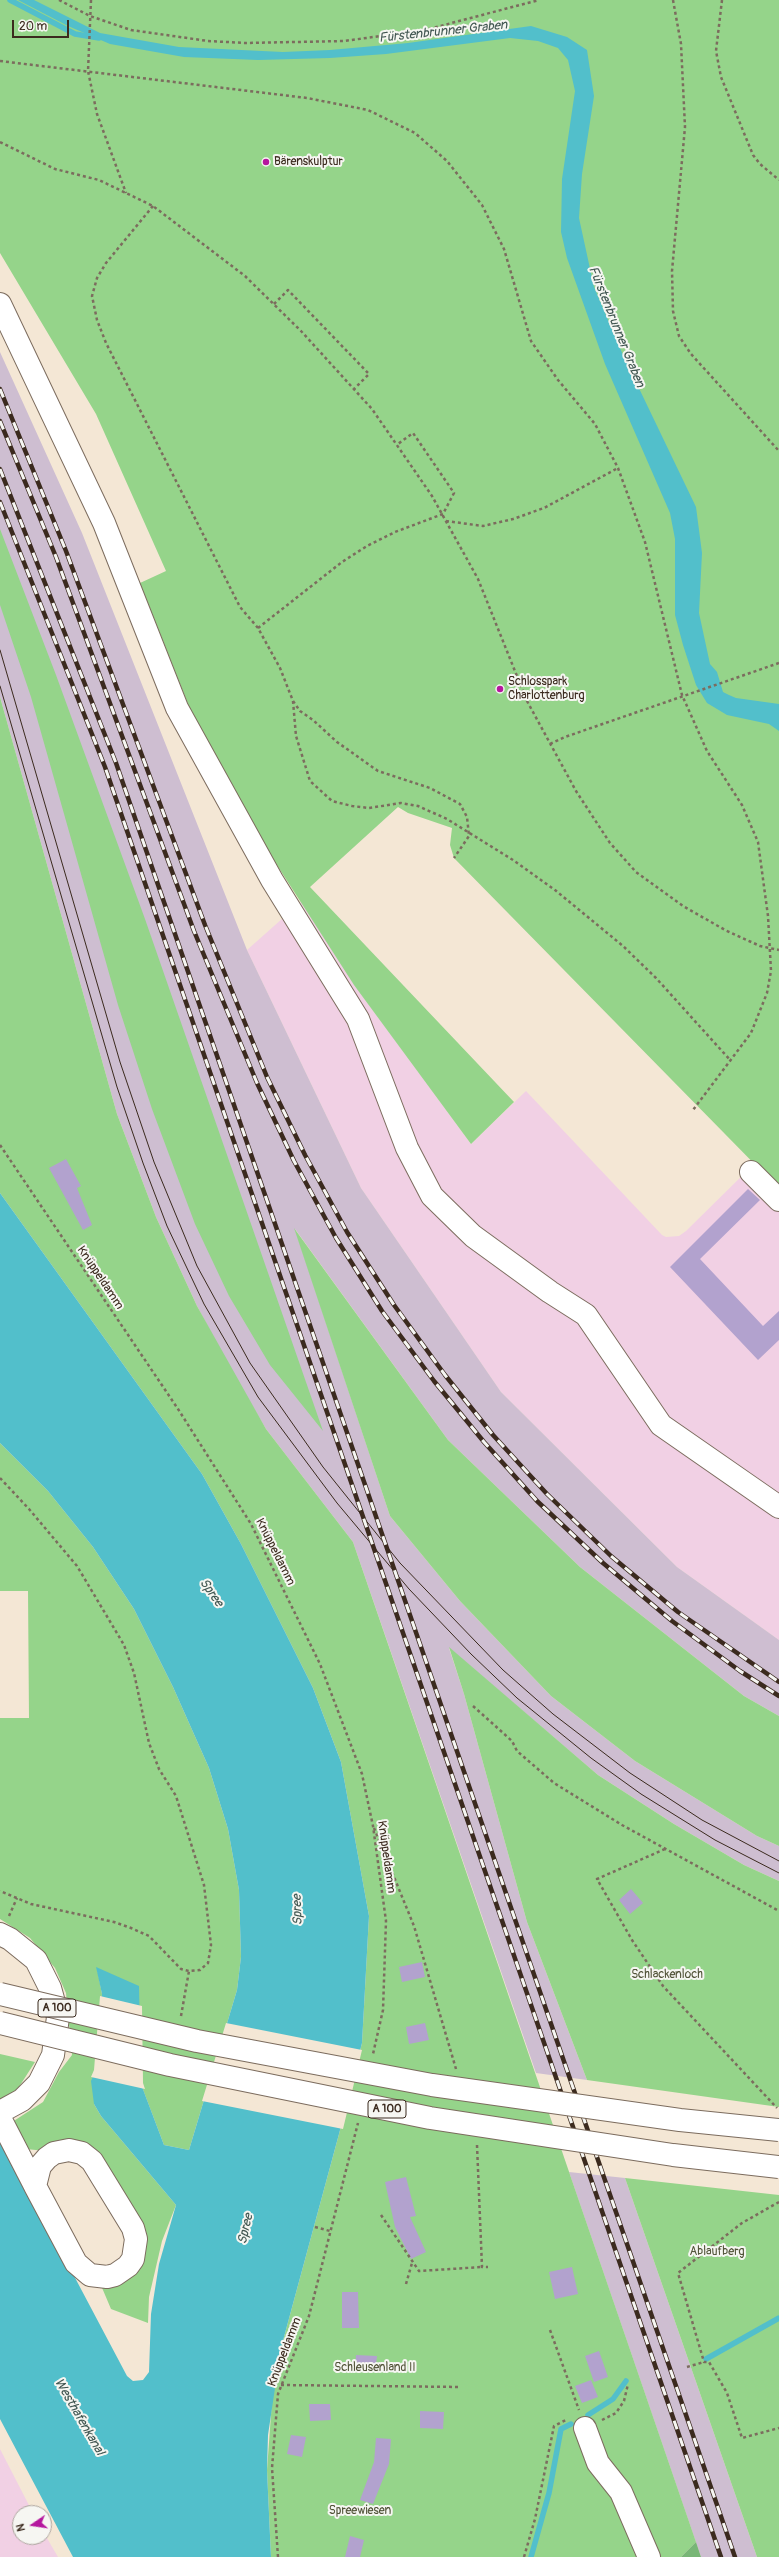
<!DOCTYPE html>
<meta charset="utf-8">
<style>
body{margin:0}
#map{position:relative;width:779px;height:2557px;overflow:hidden;background:#f4e7d5;font-family:Pangolin,sans-serif}
canvas{display:block}
.north{position:absolute;left:12px;top:2505px;width:40px;height:40px;box-sizing:border-box;background:#f6f6f2;border:1px solid #aba49d;border-radius:50%;rotate:257deg;font-size:11px;font-weight:700;line-height:16px;text-align:center;color:#3b2a1e}
.north::after{content:'';display:block;margin:auto;width:14px;height:18px;background:#b5179e;clip-path:polygon(50% 0,100% 100%,50% 72%,0 100%)}
.scale{position:absolute;left:12px;top:20px;width:57px;height:18px;box-sizing:border-box;border:2px solid #3b2a1e;border-top:0;padding-left:5px;font-size:12px;line-height:14px;white-space:nowrap;color:#3b2a1e;-webkit-text-stroke:3px #f6f6f2;paint-order:stroke}
</style>
<div id="map">
<canvas width="779" height="2557"></canvas>
<div class="north">N</div>
<div class="scale">20 m</div>
</div>
<script>
const g = document.querySelector('canvas').getContext('2d');
g.lineJoin = 'round';
function paint(path, color) {
  g.fillStyle = color;
  g.fill(path, 'evenodd');
}
function shape(rows) {
  const path = new Path2D();
  for (const r of rows) {
    path.moveTo(r[0], r[1]);
    for (let i = 2; i < r.length; i += 2) path.lineTo(r[i], r[i + 1]);
  }
  return path;
}
function stroke(path, color, width, dash) {
  g.strokeStyle = color;
  g.lineWidth = width;
  g.lineCap = dash ? 'butt' : 'round';
  g.setLineDash(dash || []);
  g.stroke(path);
}
function write(font, color, halo, rows, align = 'center') {
  g.font = font + ' Pangolin,sans-serif';
  g.lineWidth = 4;
  g.setLineDash([]);
  g.textBaseline = 'middle';
  g.strokeStyle = halo;
  g.fillStyle = color;
  for (const [text, x, y, turn = 0] of rows) {
    g.save();
    g.translate(x, y);
    g.rotate((+turn || 0) * Math.PI / 180);
    g.textAlign = isNaN(turn) ? turn : align;
    if (halo) g.strokeText(text, 0, 0);
    g.fillText(text, 0, 0);
    g.restore();
  }
}
const built = shape([
 [301,902,355,985,471,1144,526,1091,662,1235,666,1237,679,1236,686,1231,754,1164,779,1189,779,1640,677,1567,501,1392,361,1188,247,950],
 [0,2449,33,2513,20,2513,20,2537,44,2537,44,2533,58,2557,0,2557]
]);
const industrial = shape([
 [0,352,82,533,247,950,361,1188,501,1392,677,1567,779,1640,779,1716,744,1696,580,1567,448,1440,295,1229,390,1516,460,1601,551,1696,635,1761,757,1836,779,1846,779,1881,744,1865,674,1824,598,1775,449,1648,464,1694,527,1922,587,2080,536,2073,353,1542,266,1429,231,1370,197,1306,156,1217,117,1114,0,697],
 [569,2172,625,2178,757,2557,701,2557]
]);
const green = shape([
 [0,0,779,0,779,1189,454,858,450,845,452,828,408,813,398,807,310,887,514,1102,471,1144,354,985,266,848,190,709,140,583,166,571,96,414,0,253],
 [0,529,56,675,145,919,323,1431,270,1365,229,1296,195,1224,152,1109,118,1005,31,697,0,605],
 [0,697,117,1114,156,1217,197,1306,266,1429,353,1542,696,2542,681,2557,271,2557,267,2470,272,2401,281,2348,339,2134,362,2043,369,1916,341,1762,313,1688,241,1544,202,1474,0,1193],
 [294,1228,448,1440,580,1567,744,1696,779,1716,779,1846,757,1836,635,1761,551,1696,460,1601,390,1516],
 [0,1443,48,1491,93,1547,134,1609,173,1687,209,1768,228,1829,239,1890,241,1957,237,1990,189,2150,164,2145,97,1968,102,1994,94,2104,101,2116,176,2205,162,2241,149,2297,148,2323,111,2309,100,2283,141,2254,95,2156,26,2149,6,2126,43,2102,59,2072,72,2055,66,1993,55,1968,30,1938,0,1919,0,1718,29,1718,28,1591,0,1591],
 [449,1647,598,1775,674,1824,744,1865,779,1881,779,2107,587,2080,527,1922,464,1694],
 [0,2054,35,2062,17,2090,0,2099],
 [625,2178,779,2195,779,2557,757,2557]
]);
const forest = shape([
 [696,2542,701,2557,681,2557]
]);
const water = shape([
 [18,0,34,0,100,33,179,47,283,52,330,50,408,43,531,26,567,37,587,50,594,96,582,174,579,218,594,287,623,355,696,507,702,553,699,613,710,664,717,672,723,692,729,695,736,698,779,704,779,731,769,724,727,715,707,703,696,685,683,645,675,615,675,539,670,513,605,364,567,258,561,232,562,179,575,91,568,60,558,48,538,41,510,38,386,54,330,58,258,60,184,57,110,44,68,26],
 [0,1193,202,1474,241,1544,313,1688,341,1762,369,1916,362,2043,339,2134,281,2348,268,2435,267,2470,271,2557,73,2557,0,2419,0,2136,127,2376,133,2381,143,2380,149,2372,151,2314,159,2264,176,2205,101,2116,94,2104,91,2081,96,2070,102,1994,96,1967,139,1986,141,2084,164,2145,189,2150,237,1990,241,1957,239,1890,228,1829,209,1768,173,1687,134,1609,93,1547,48,1491,0,1443]
]);
const pier = shape([
 [100,1996,142,2006,143,2083,145,2089,91,2077,94,2070],
 [226,2023,362,2050,343,2129,202,2101]
]);
const stream = shape([
 [10,0,75,34,99,38],
 [706,2359,779,2318],
 [588,2415,613,2399,626,2381],
 [531,2557,549,2493,561,2429,571,2424]
]);
const building = shape([
 [66,1159,81,1186,77,1188,92,1225,83,1230,49,1168],
 [748,1189,760,1200,700,1259,763,1326,779,1311,779,1340,758,1360,670,1267],
 [631,1889,643,1903,630,1914,619,1900],
 [422,1962,425,1977,402,1982,399,1967],
 [425,2023,429,2040,409,2044,406,2027],
 [406,2177,416,2216,410,2217,426,2252,411,2259,395,2227,385,2182],
 [572,2267,578,2294,555,2299,549,2272],
 [342,2292,358,2292,359,2328,342,2328],
 [599,2351,608,2377,594,2382,585,2356],
 [356,2355,377,2356,375,2372,355,2369],
 [591,2380,598,2397,582,2403,575,2386],
 [309,2404,330,2404,331,2420,310,2421],
 [420,2411,444,2412,443,2429,420,2428],
 [291,2435,306,2437,302,2457,287,2454],
 [376,2438,391,2439,389,2464,373,2504,360,2500,374,2462],
 [350,2536,364,2540,360,2557,345,2557]
]);
const path = shape([
 [59,0,90,16,131,30,208,41,246,43,344,41,425,30,539,0],
 [91,0,88,71,97,114,126,193],
 [673,0,681,44,685,127,672,271,673,311,679,336,691,354,779,451],
 [722,0,716,51,721,77,753,155,760,164,779,180],
 [0,61,307,98,368,110,415,133,447,161,482,205,504,249,531,341,558,380,595,424,618,468,645,542,682,695,707,751,742,805,758,842,768,916,771,971,767,993,751,1033,693,1110],
 [0,142,55,169,99,180,153,206,245,276,301,331,372,409,432,496,478,579,527,701,576,791,610,843,636,872,683,906,725,930,760,946,779,950],
 [153,206,106,263,97,278,92,296,97,320,106,343,240,607,258,628,280,668,293,701,296,736,310,781,332,801,352,806,369,808,401,803,418,806,447,819,513,860,555,890,623,946,656,978,731,1061],
 [274,304,288,290,369,374,354,389],
 [446,521,483,526,513,519,544,508,618,468],
 [258,628,342,562,367,546,395,532,443,514,454,493,413,433,398,444],
 [293,701,300,711,313,720,337,742,378,771,430,788,460,804,467,817,469,836,454,858],
 [550,744,565,737,779,663],
 [0,1145,178,1409,251,1524,320,1664,362,1774,373,1826,386,1921,383,2010,373,2054],
 [0,1478,29,1509,77,1566,124,1645,134,1673,149,1743,159,1769,176,1796,204,1885,211,1945,208,1963,200,1970,189,1971,181,1969,149,1936,131,1928,114,1922,31,1904,0,1891],
 [473,1706,512,1741,517,1751,554,1783,622,1825,779,1911],
 [374,1828,414,1926,456,2069],
 [665,1849,597,1879,632,1940,663,1986,777,2108],
 [9,1916,17,1898],
 [181,2016,189,1971],
 [477,2145,482,2267,488,2267],
 [779,2202,742,2223,678,2273,704,2362,709,2362,727,2393,742,2438,779,2428],
 [381,2215,419,2271,482,2267],
 [315,2227,330,2231],
 [406,2284,412,2263],
 [550,2330,579,2410],
 [687,2367,704,2362],
 [281,2385,461,2387],
 [602,2420,616,2413,624,2401,628,2384],
 [278,2557,272,2468,278,2394,309,2316,358,2123],
 [524,2557,535,2519,554,2426,566,2420]
]);
const minor = shape([
 [0,304,104,523,177,708,272,880,358,1019,407,1148,432,1196,473,1236,550,1292,586,1315,661,1425,779,1507],
 [751,1172,779,1200],
 [0,1934,10,1939,36,1960,50,1988,58,2017,53,2055,39,2083,22,2100,0,2112],
 [0,2118,35,2186],
 [69,2150,82,2153,92,2161,133,2228,136,2239,133,2259,128,2266,115,2275,107,2277,90,2275,76,2263,35,2186,40,2166,47,2158,54,2153,69,2150],
 [585,2428,598,2463,621,2492,649,2557]
]);
const tram = shape([
 [0,650,120,1062,154,1162,197,1266,250,1363,323,1467,400,1563,503,1670,553,1714,630,1773,702,1820,779,1861],
 [0,686,117,1087,143,1163,167,1226,204,1304,258,1397,337,1503,409,1589,471,1654,517,1698,591,1758,641,1794,715,1840,779,1873]
]);
const rail = shape([
 [0,389,66,551,205,925,267,1077,305,1155,347,1232,394,1305,445,1375,493,1435,547,1494,611,1556,678,1612,779,1682],
 [0,421,56,557,194,931,257,1083,294,1161,336,1238,382,1311,434,1381,484,1442,537,1501,603,1563,672,1621,740,1671,779,1696],
 [0,469,116,763,735,2557],
 [0,502,105,767,721,2557]
]);
const highwayBridge = shape([
 [0,1994,197,2041,432,2085,680,2120,779,2130],
 [0,2023,170,2065,430,2118,673,2155,779,2167]
]);
const markers = [
 [266,162,4,"#b5179e"],
 [500,689,4,"#b5179e"]
];
const shields = [
 [57,2008,38],
 [387,2109,38]
];
const shieldNames = [
 ["A 100",57,2008],
 ["A 100",387,2109]
];
const poiNames = [
 ["Bärenskulptur",274,162],
 ["Schlosspark",508,682],
 ["Charlottenburg",508,696]
];
const streetNames = [
 ["Knüppeldamm",100,1278,56],
 ["Knüppeldamm",275,1552,63],
 ["Knüppeldamm",386,1857,82],
 ["Knüppeldamm",285,2352,-69]
];
const parkNames = [
 ["Schlackenloch",667,1975],
 ["Ablaufberg",717,2252],
 ["Schleusenland II",375,2368],
 ["Spreewiesen",360,2511]
];
const waterNames = [
 ["Fürstenbrunner Graben",443,32,-6],
 ["Fürstenbrunner Graben",616,327,68],
 ["Spree",211,1593,55],
 ["Spree",298,1910,-92],
 ["Spree",246,2229,-77],
 ["Westhafenkanal",79,2417,60]
];
paint(built, '#f1d0e4');
paint(industrial, '#cebed1');
paint(green, '#95d48a');
paint(forest, '#78b676');
paint(water, '#52bfcb');
paint(pier, '#f4e7d5');
stroke(stream, '#52bfcb', 5.5);
paint(building, '#b2a2ce');
stroke(minor, '#7c6c5e', 24);
stroke(path, '#7c6c5e', 2.5, [3, 3]);
stroke(minor, '#fff', 22);
stroke(tram, '#3b2a1e', 1);
stroke(rail, '#3b2a1e', 4.5);
stroke(rail, '#f6f6f2', 3, [9]);
stroke(highwayBridge, '#7c6c5e', 24, []);
stroke(highwayBridge, '#fff', 22);
for (const [x, y, r, color] of markers) {
  const dot = new Path2D();
  dot.arc(x, y, r, 0, 2 * Math.PI);
  g.fillStyle = color;
  g.fill(dot);
  stroke(dot, '#f6f6f2', 1.5);
}
for (const [x, y, w] of shields) {
  const box = new Path2D();
  box.roundRect(x - w / 2, y - 9, w, 18, 3);
  g.fillStyle = '#f6f6f2';
  g.fill(box);
  stroke(box, '#3b2a1e', 1);
}
write('bold 11px', '#3b2a1e', null, shieldNames);
write('12px', '#3b2a1e', '#f6f6f2', poiNames, 'left');
write('12px', '#3b2a1e', '#f6f6f2', streetNames);
write('12px', '#525439', '#f6f6f2', parkNames);
write('italic 13px', '#425752', '#f6f6f2', waterNames);
</script>
